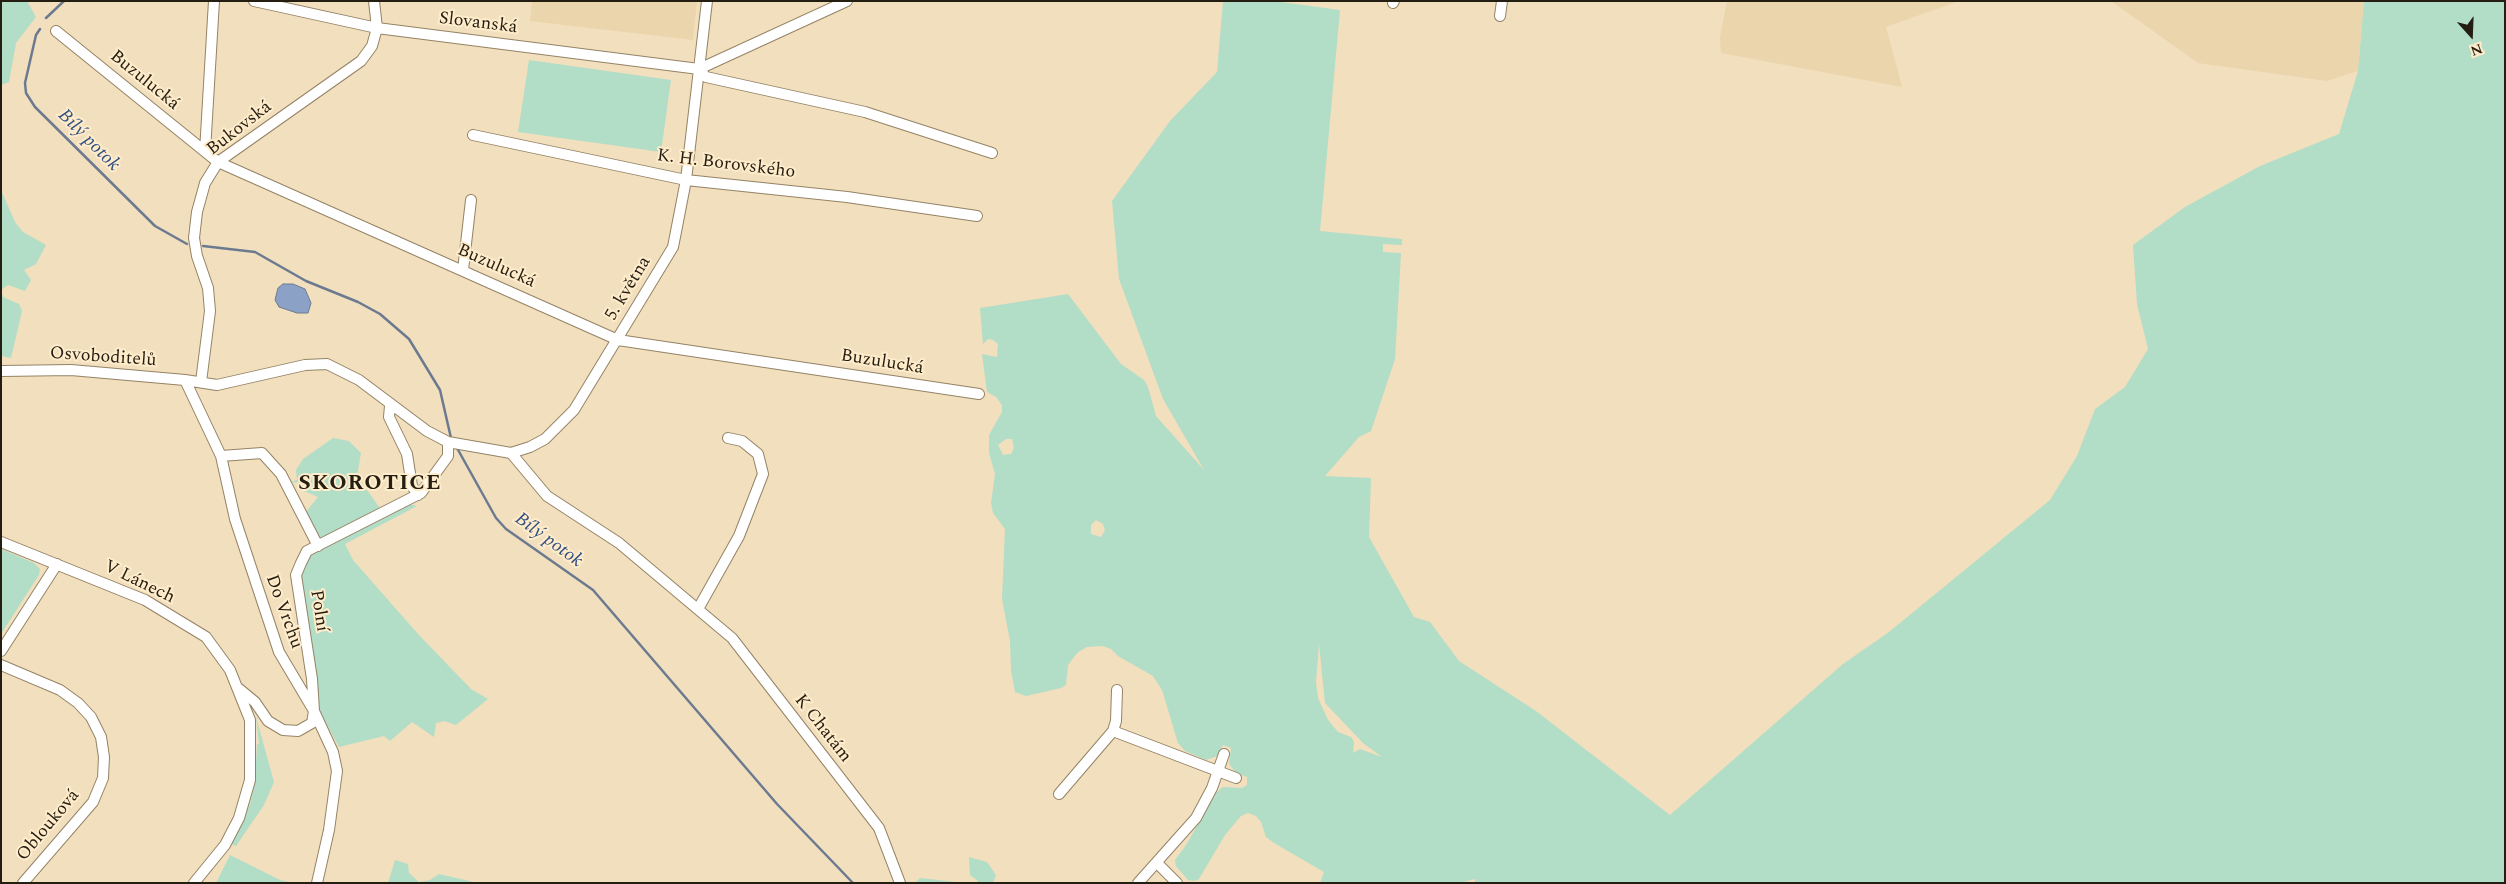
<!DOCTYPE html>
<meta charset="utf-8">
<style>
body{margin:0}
#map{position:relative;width:2506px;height:884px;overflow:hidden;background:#f2dfbe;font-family:Spectral,serif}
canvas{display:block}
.frame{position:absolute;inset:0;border:2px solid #241d11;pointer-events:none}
.north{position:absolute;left:2446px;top:10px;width:50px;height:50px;-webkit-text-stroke:4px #ffeccb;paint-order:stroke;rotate:160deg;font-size:14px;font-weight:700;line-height:20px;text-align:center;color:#241d11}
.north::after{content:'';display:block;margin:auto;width:18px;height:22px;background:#241d11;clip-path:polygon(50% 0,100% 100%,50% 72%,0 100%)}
</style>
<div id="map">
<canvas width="2506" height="884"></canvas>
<div class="frame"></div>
<div class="north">N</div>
</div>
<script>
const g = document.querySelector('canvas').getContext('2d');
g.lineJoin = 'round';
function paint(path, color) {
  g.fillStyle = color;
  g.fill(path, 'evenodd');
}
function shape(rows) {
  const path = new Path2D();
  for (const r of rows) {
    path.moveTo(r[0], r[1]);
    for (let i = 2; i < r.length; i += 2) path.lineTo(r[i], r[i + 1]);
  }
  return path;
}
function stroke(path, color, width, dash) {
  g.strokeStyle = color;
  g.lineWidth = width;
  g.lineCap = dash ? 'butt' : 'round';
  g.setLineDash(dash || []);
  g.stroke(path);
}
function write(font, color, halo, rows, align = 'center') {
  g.font = font + ' Spectral,serif';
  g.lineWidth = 4;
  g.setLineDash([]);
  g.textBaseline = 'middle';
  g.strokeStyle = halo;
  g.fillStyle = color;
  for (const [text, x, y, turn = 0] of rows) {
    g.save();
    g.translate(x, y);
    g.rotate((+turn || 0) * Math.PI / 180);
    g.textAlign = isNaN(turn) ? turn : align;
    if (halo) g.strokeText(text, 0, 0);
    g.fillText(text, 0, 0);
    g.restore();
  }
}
const built = shape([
 [532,1,697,1,693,40,530,21],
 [1727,1,1959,1,1886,27,1902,87,1721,53,1720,37],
 [2111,1,2364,1,2358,71,2327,81,2198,63]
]);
const green = shape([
 [1,1,27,1,36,17,16,43,9,82,1,85],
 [1223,1,1273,1,1340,10,1320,231,1402,239,1402,245,1383,244,1383,252,1401,253,1395,359,1371,431,1359,437,1325,476,1371,478,1369,537,1414,617,1430,622,1459,661,1536,711,1670,815,1843,664,1889,632,2050,500,2077,456,2095,409,2125,387,2148,349,2137,304,2133,245,2185,207,2260,166,2339,134,2358,71,2364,1,2505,1,2505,883,1475,883,1475,879,1460,883,1320,883,1324,872,1274,843,1266,837,1261,822,1256,816,1248,813,1241,816,1225,835,1199,879,1195,881,1188,880,1176,866,1175,860,1186,845,1216,793,1223,787,1242,788,1247,785,1247,777,1236,773,1229,764,1231,748,1223,745,1217,756,1206,760,1185,751,1178,743,1162,690,1153,676,1118,656,1111,649,1103,646,1087,647,1078,652,1068,665,1066,685,1061,688,1026,696,1015,692,1011,670,1010,641,1002,599,1005,529,993,513,991,503,995,474,989,453,989,435,1002,412,1002,405,996,397,987,392,982,354,997,357,998,344,993,340,988,339,983,344,980,308,1068,294,1121,364,1144,380,1148,387,1156,416,1204,470,1163,399,1119,279,1112,201,1170,121,1217,72],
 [1006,439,1012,439,1014,448,1011,454,1003,455,998,445],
 [1096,520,1103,524,1105,530,1101,537,1091,534,1091,525],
 [1319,644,1325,703,1363,743,1382,757,1360,749,1353,753,1354,742,1351,737,1338,732,1328,720,1318,698,1316,682],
 [529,60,671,80,661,152,518,132],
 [1,190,15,222,23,232,46,245,36,264,24,270,31,280,25,291,8,285,1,290],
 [1,293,3,297,19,304,22,311,11,358,1,356],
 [333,438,349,441,361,453,357,476,382,511,319,542,305,513,318,497,304,491,298,482,289,483,297,480,296,470,303,459],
 [409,504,417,506,345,544,353,560,418,634,471,689,488,699,456,725,444,721,436,723,434,737,412,722,390,741,384,736,339,747,319,710,300,575,311,552,344,538],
 [1,549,34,563,40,569,39,575,1,634],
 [256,717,274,782,264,805,236,846,231,844,250,804,255,782,257,744,259,744],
 [230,855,280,880,294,883,216,883],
 [969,857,987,862,996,875,993,883,976,883,978,881,970,875],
 [395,860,408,864,409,873,419,882,430,880,439,874,478,883,388,883],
 [920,878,965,883,915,883]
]);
const water = shape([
 [283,284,293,284,305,289,311,303,308,313,297,313,279,307,275,300,278,288,283,284]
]);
const stream = shape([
 [46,18,64,1],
 [40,29,36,35,25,83,26,93,35,107,155,226,187,244],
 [203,246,255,252,306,281,358,302,380,314,409,339,440,390,451,438],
 [457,448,496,518,506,529,593,590,777,804,853,883]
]);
const street = shape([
 [254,1,377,28,699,69],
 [1393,3,1394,1],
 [1500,16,1502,1],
 [56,31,218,162,618,340,979,394],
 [699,69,706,77,865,112,992,153],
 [699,69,847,1],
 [473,135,686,180,847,197,977,216],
 [205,151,214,1],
 [463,270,471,200],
 [1,371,71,370,185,380,217,385,305,365,327,364,359,380,427,431,448,442,511,453,530,447,545,439,574,410,673,247,686,180,707,1],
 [185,380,221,456,235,519,279,652,314,711,333,752,337,771,329,830,317,883],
 [201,382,210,311,208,288,197,256,194,238,197,212,205,183,218,162,361,61,372,46,377,28,374,1],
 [390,406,389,417,407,454,412,486,418,495],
 [511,453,547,496,619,543,732,638,879,828,900,883],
 [221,456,262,453,281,474,318,546],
 [1,542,145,600,206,637,230,670,250,720,250,780,239,818,225,845,194,883],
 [698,609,739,536,763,474,758,454,742,441,728,438],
 [1,651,57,564],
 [1,665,60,690,78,703,91,717,101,737,104,757,103,778,93,802,23,883],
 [238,688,255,702,268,721,283,730,298,731,312,723,314,711,312,679,296,575,301,563,307,551,421,493,448,456,448,442],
 [1113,731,1236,778],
 [1059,794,1113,731,1116,721,1117,690],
 [1157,863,1177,883],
 [1138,883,1196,818,1212,788,1224,754]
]);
const streetNames = [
 ["Slovanská",478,24,7],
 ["Buzulucká",144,81,39],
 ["Bukovská",240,129,-38],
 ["K. H. Borovského",726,165,7],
 ["Buzulucká",496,267,24],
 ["5. května",629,289,-59],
 ["Osvoboditelů",103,358,4],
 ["Buzulucká",882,363,9],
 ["V Lánech",139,583,26],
 ["Polní",318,611,81],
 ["Do Vrchu",283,612,70],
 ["K Chatám",822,729,52],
 ["Oblouková",49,826,-50]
];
const waterNames = [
 ["Bílý potok",88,141,45],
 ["Bílý potok",548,541,36]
];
const districtNames = [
 ["SKOROTICE",370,485]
];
paint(built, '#ebd5ad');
paint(green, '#b2ddc7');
paint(water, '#8ba2c6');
stroke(water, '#6c7a90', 1);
stroke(stream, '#6c7a90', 2.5);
stroke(street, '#948365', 12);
stroke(street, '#fff', 10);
write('18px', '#241d11', '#ffeccb', streetNames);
write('italic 19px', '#335182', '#ffeccb', waterNames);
g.letterSpacing = '1px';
write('bold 22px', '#241d11', '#ffeccb', districtNames);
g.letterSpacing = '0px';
</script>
